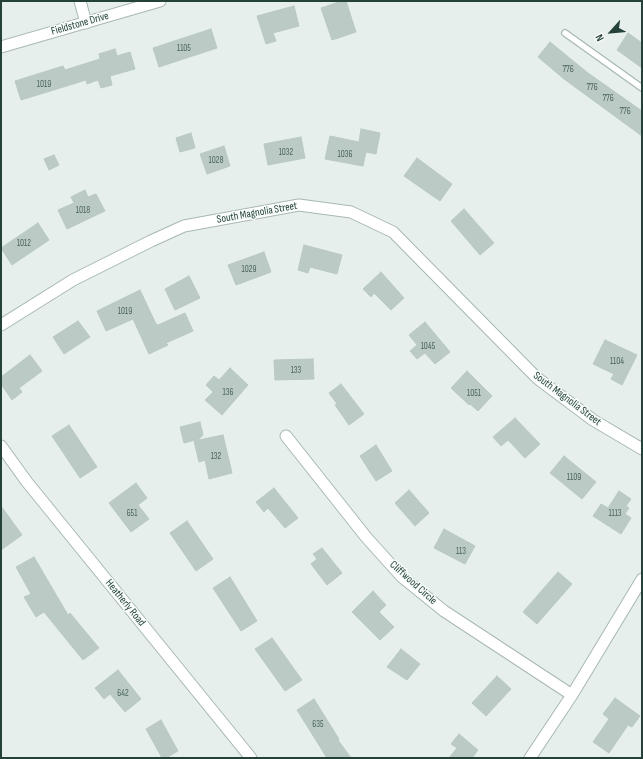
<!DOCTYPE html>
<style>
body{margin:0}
#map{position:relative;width:643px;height:759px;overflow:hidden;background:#e6efeb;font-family:"Sofia Sans Condensed",sans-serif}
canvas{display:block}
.frame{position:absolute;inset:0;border:2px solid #24423a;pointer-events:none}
.north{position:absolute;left:591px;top:12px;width:40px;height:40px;-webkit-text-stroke:3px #f7fbf9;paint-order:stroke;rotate:243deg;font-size:11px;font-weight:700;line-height:16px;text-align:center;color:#24423a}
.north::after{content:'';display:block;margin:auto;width:14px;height:18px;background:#24423a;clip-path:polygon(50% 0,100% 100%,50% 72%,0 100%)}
</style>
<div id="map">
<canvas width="643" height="759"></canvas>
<div class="frame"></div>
<div class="north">N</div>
</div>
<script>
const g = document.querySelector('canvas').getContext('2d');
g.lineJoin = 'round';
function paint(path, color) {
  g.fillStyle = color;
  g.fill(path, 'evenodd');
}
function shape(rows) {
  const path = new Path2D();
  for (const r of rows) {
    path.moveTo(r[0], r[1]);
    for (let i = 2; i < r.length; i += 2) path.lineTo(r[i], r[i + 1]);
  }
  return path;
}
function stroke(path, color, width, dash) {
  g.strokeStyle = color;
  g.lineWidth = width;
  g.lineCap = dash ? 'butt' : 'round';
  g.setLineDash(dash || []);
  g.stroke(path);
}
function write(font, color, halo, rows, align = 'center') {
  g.font = font + ' "Sofia Sans Condensed",sans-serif';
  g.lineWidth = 3;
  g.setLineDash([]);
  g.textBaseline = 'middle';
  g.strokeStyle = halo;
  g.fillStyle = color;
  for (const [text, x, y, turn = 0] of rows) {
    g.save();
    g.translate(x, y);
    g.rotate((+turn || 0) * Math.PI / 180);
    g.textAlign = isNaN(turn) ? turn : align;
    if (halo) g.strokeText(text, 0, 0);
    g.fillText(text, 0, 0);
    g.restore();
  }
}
const building = shape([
 [342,1,346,1,356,32,332,40,321,8,342,1],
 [294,6,299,26,273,33,276,41,266,44,257,16,294,6],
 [211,29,217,48,159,67,153,48,211,29],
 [628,33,642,43,642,68,617,50,628,33],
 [550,42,588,73,642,111,642,136,564,79,538,57,550,42],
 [115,49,117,56,130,52,135,69,110,76,112,85,101,88,98,80,87,84,86,80,21,100,15,81,63,66,65,70,100,59,99,54,115,49],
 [361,129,380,133,376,154,366,152,363,166,325,159,330,136,359,142,361,129],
 [191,133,195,148,180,152,176,138,191,133],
 [301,137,305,158,268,165,264,144,301,137],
 [224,146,230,166,207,174,200,154,224,146],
 [54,155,59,165,49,170,44,159,54,155],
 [417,158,452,184,440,201,404,176,417,158],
 [85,190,88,197,96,194,105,211,67,229,58,210,74,203,71,197,85,190],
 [464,209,494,243,480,255,451,221,464,209],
 [38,223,49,240,12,265,1,248,38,223],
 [304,245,342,255,337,274,310,267,308,273,298,270,304,245],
 [264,252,271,272,236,285,228,265,264,252],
 [381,272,404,298,391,310,374,293,371,297,363,289,381,272],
 [189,276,200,298,175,310,165,289,189,276],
 [140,290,156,324,158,325,185,313,193,331,166,343,168,345,149,354,133,319,106,331,97,311,140,290],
 [78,321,90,337,64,354,53,337,78,321],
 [425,322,450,352,435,364,425,353,417,359,410,351,417,345,409,335,425,322],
 [605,340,637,355,622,385,611,379,614,374,593,364,605,340],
 [30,355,42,371,19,388,22,392,12,400,1,384,1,377,30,355],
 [313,359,314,379,275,380,274,360,313,359],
 [230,368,248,385,222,415,205,400,213,392,206,385,214,376,219,380,230,368],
 [467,371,492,396,478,411,470,404,469,405,451,388,467,371],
 [341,384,364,414,349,425,335,405,337,404,329,393,341,384],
 [515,418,540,444,525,458,508,440,501,446,493,437,515,418],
 [200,422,203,435,199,439,184,443,180,427,200,422],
 [69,425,97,467,80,478,52,436,69,425],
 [223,435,232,473,209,479,205,460,199,462,194,441,223,435],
 [376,445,392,471,376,481,360,456,376,445],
 [564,456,596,482,582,499,550,473,564,456],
 [136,483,147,498,138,505,149,519,131,532,109,503,136,483],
 [274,488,298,518,285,528,268,508,264,512,256,502,274,488],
 [409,490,429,513,415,526,395,503,409,490],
 [619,491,631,499,626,506,629,508,625,514,631,518,621,534,593,516,601,504,608,508,619,491],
 [1,506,22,535,1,550,1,506],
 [187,521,213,559,196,571,170,533,187,521],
 [444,529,475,546,465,564,434,548,444,529],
 [322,548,342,573,327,585,311,564,317,559,313,554,322,548],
 [34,557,68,615,70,613,99,648,83,660,44,612,36,617,24,597,31,594,16,567,34,557],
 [558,572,572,584,537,624,523,612,558,572],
 [230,577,257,621,241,631,213,588,230,577],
 [373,591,386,605,379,612,394,627,380,640,352,612,373,591],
 [272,638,302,680,285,691,255,649,272,638],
 [401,649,420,664,407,680,387,667,401,649],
 [118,670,141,699,125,712,110,694,104,699,95,688,118,670],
 [497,676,511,689,486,716,472,703,497,676],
 [615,698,640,716,632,727,628,725,609,753,593,742,609,719,603,714,615,698],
 [314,699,339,739,338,740,351,758,327,758,297,710,314,699],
 [161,720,178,751,166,758,162,758,146,729,161,720],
 [459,734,478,750,472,758,449,758,457,748,451,744,459,734]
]);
const lane = shape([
 [565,33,642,88]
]);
const street = shape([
 [80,1,86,23],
 [1,47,160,1],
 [1,325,73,280,151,241,184,226,299,205,351,212,393,232,537,378,593,420,642,449],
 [286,436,366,537,402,577,444,611,572,695],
 [1,446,27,482,251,758],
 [530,758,572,695,642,579]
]);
const numberNames = [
 ["1105",184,49],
 ["776",568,70],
 ["1019",44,85],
 ["776",592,88],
 ["776",608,99],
 ["776",625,112],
 ["1032",286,153],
 ["1036",345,155],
 ["1028",216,161],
 ["1018",83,211],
 ["1012",24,244],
 ["1029",249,270],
 ["1019",125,312],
 ["1045",428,347],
 ["1104",617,362],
 ["133",296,371],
 ["136",228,393],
 ["1051",474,394],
 ["132",216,457],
 ["1109",574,478],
 ["651",132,514],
 ["1113",615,514],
 ["113",461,552],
 ["642",123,694],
 ["635",318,725]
];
const streetNames = [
 ["Fieldstone Drive",80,24,-16],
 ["South Magnolia Street",257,213,-10],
 ["South Magnolia Street",567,399,37],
 ["Cliffwood Circle",413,583,42],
 ["Heatherly Road",125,603,51]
];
paint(building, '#bbcac4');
stroke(building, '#b8c9c2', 1);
stroke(lane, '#a8b8b2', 8);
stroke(street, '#a8b8b2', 13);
stroke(lane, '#fff', 5.5);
stroke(street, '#fff', 11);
write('9px', '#4a645c', null, numberNames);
write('11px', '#24423a', '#f7fbf9', streetNames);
</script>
